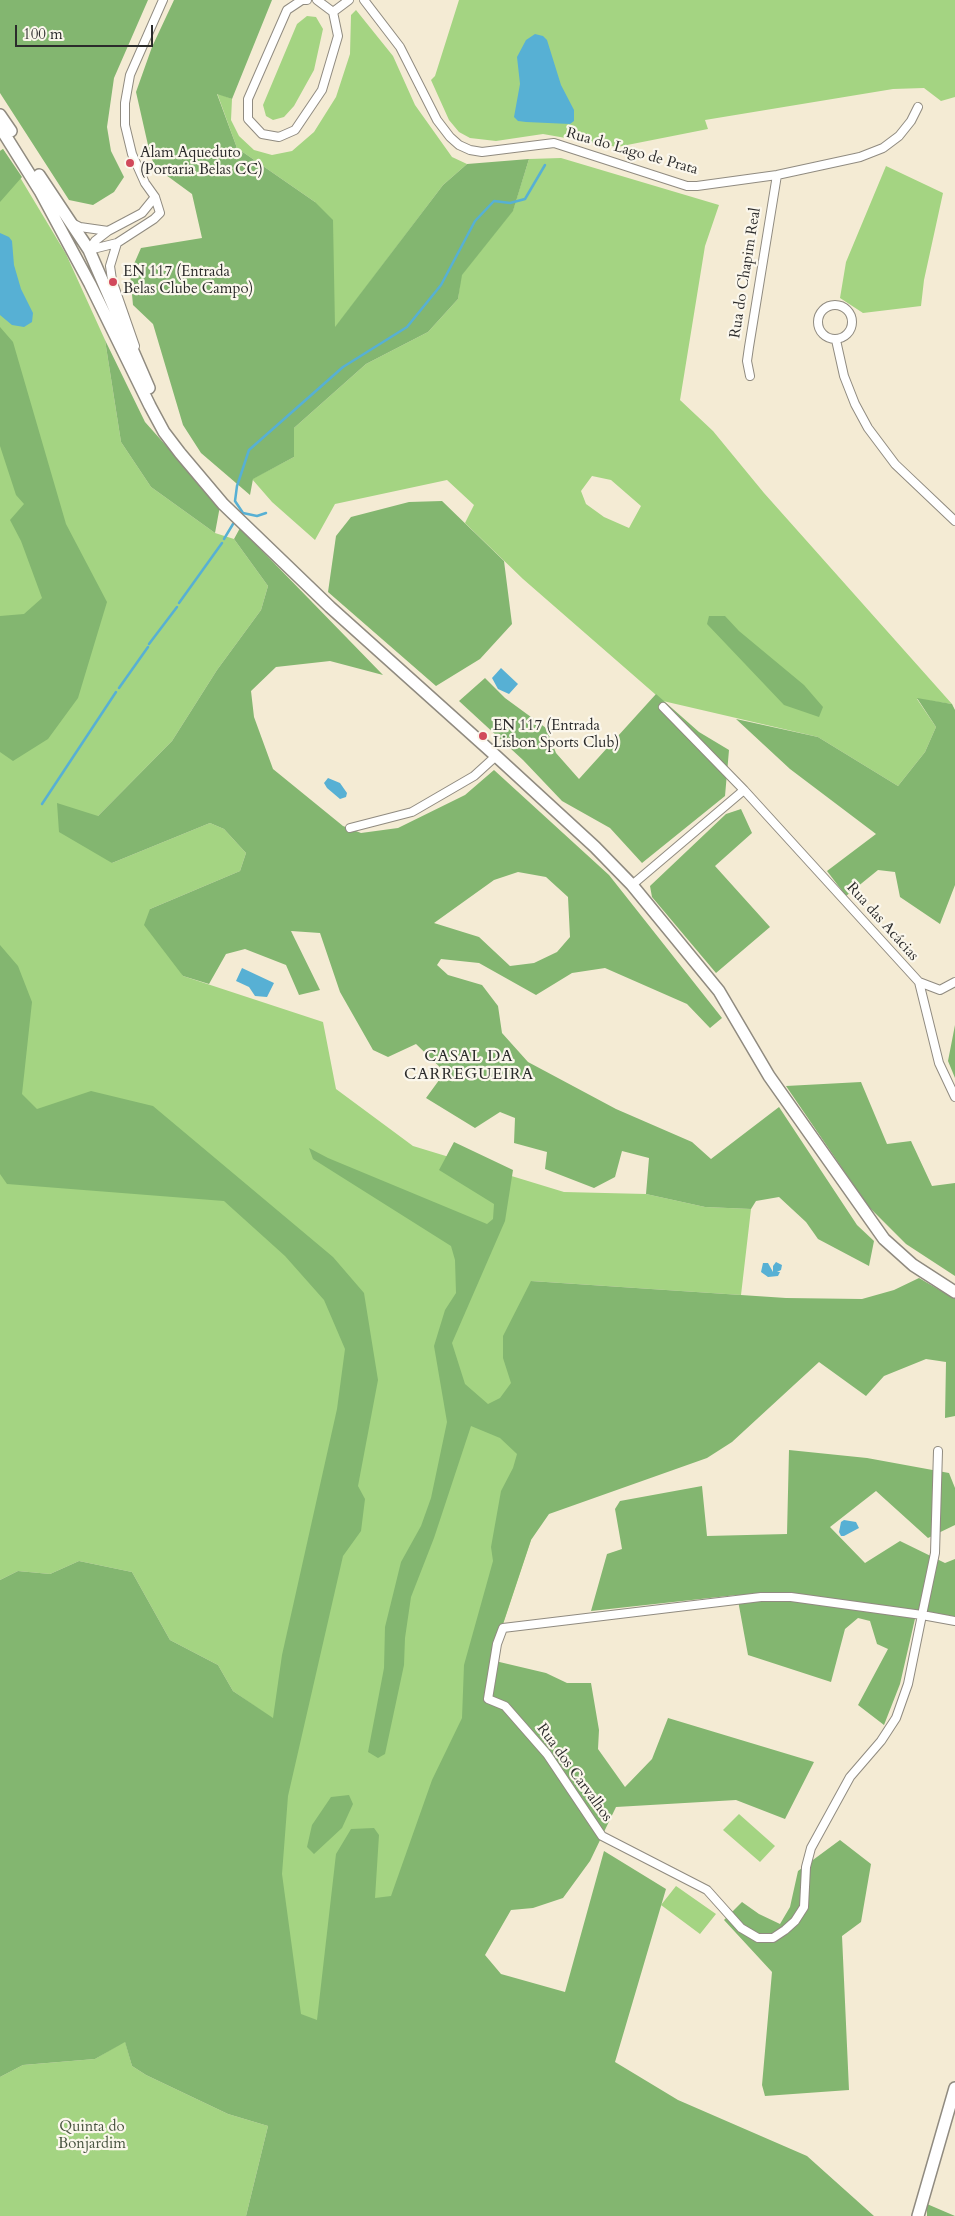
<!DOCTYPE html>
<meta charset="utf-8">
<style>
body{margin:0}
#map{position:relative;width:955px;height:2216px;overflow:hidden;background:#f4ebd4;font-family:Cardo,serif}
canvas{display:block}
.scale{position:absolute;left:15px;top:25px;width:138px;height:22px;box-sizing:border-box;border:2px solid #2b2b2b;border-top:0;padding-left:6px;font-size:15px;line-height:18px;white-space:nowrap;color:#2b2b2b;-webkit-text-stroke:4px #fbf7ec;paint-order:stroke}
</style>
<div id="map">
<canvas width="955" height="2216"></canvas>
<div class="scale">100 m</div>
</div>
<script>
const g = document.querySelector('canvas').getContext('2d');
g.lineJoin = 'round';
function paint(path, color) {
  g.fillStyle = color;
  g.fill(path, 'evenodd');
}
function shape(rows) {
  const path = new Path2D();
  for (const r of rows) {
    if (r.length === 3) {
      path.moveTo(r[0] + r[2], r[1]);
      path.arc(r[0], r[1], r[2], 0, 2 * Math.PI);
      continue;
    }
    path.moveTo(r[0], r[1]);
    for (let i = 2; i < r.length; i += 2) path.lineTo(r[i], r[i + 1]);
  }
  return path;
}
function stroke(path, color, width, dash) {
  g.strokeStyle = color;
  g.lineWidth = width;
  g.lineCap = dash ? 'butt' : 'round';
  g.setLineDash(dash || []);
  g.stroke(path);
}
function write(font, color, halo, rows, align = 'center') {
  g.font = font + ' Cardo,serif';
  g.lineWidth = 4.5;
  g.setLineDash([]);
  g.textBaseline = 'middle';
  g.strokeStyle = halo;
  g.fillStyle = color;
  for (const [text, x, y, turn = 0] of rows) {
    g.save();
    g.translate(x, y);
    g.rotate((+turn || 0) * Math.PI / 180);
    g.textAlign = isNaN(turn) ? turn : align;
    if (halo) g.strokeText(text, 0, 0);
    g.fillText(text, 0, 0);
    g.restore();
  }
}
const green = shape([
 [459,0,955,0,955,97,941,101,924,88,893,89,705,120,708,129,617,147,543,134,496,141,470,138,459,132,449,120,431,80,435,76],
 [356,10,393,56,415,105,452,157,467,164,443,185,335,328,315,202,237,148,217,93,232,99,231,120,239,136,254,150,272,155,292,151,314,132,336,97,350,54,351,15],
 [307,16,316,17,323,29,314,70,294,106,284,117,273,120,266,116,263,105,297,24],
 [3,149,66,254,105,340,121,442,151,487,215,533,234,539,268,586,261,610,217,670,172,741,98,816,112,863,210,823,224,829,246,853,240,871,150,909,183,976,323,1022,336,1089,413,1146,564,1192,646,1194,705,1207,751,1209,741,1295,531,1281,531,1540,491,1660,348,2039,269,2025,273,1719,233,1691,218,1665,170,1640,132,1572,79,1561,50,1574,18,1571,0,1580,0,151],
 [561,158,719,205,705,246,680,400,713,431,764,493,952,704,917,699,936,727,925,752,898,786,818,737,663,701,523,579,465,523,474,505,447,480,335,504,315,540,272,502,252,479,294,457,294,428,366,364,428,332,458,299,461,275,513,210,529,159],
 [592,476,611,480,641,506,629,528,604,517,586,504,581,491],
 [886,166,943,193,924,280,921,306,863,313,840,298,846,262],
 [739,1814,775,1846,760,1862,723,1830],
 [676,1886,716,1914,700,1934,661,1905],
 [125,2041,132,2066,146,2075,228,2114,268,2126,246,2216,0,2216,0,2077,23,2065,95,2059]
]);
const forest = shape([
 [0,0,148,0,114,78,107,127,111,151,124,177,114,192,93,205,69,200,0,93],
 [174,0,272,0,232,99,217,94,237,148,315,202,333,220,335,327,443,185,467,164,529,159,513,211,462,275,458,299,428,332,366,364,294,428,294,457,253,479,250,495,201,453,183,425,153,324,133,305,130,273,141,248,202,238,192,194,155,167,150,154,136,92,152,47],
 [3,149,22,177,0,202,0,218,0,151],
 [0,327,13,342,66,524,107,602,78,698,48,739,13,761,0,752,0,616,24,614,42,598,21,541,10,520,24,504,16,495,0,446],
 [105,340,145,422,220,506,215,533,151,487,121,442],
 [442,501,504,561,512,624,480,659,436,686,328,592,336,536,351,517,409,502],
 [240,528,383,675,330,661,276,667,251,691,254,717,273,769,343,826,361,833,398,828,465,795,494,770,609,875,722,1018,710,1028,687,1004,605,968,572,973,536,995,479,963,441,959,437,965,448,975,482,985,498,1006,502,1033,528,1062,616,1109,692,1142,711,1159,779,1107,857,1225,874,1241,869,1266,818,1239,806,1222,779,1197,756,1201,751,1209,705,1207,646,1194,649,1158,622,1151,615,1177,594,1188,545,1169,547,1152,514,1143,515,1118,500,1112,475,1128,426,1098,445,1072,416,1044,388,1057,373,1050,340,992,320,933,291,931,320,990,299,995,286,965,245,949,226,954,209,984,183,976,144,925,150,909,240,871,246,853,224,829,210,823,112,863,59,832,57,803,98,816,172,741,217,670,261,610,268,586,234,539],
 [518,872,546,877,568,897,570,937,557,952,534,963,510,966,479,937,434,923,494,880],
 [709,616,725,616,739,631,804,685,823,707,819,717,784,705,707,624],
 [485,678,505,698,546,728,556,753,579,779,656,694,699,732,729,750,725,796,642,863,610,828,562,801,523,760,459,701],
 [917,698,952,704,955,710,955,885,940,924,900,897,895,872,878,870,846,896,827,871,876,834,790,769,736,719,818,737,898,786,925,752,936,727],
 [741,809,752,833,715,866,770,927,716,973,652,897,650,886,726,814],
 [0,945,18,966,32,1002,22,1094,37,1109,91,1091,153,1106,333,1257,364,1293,378,1380,358,1486,365,1499,361,1531,343,1556,288,1796,282,1874,301,2014,317,2020,336,1854,351,1829,374,1828,379,1835,375,1898,391,1896,432,1780,462,1718,464,1665,493,1561,491,1547,501,1491,513,1468,517,1454,500,1438,471,1426,434,1538,411,1597,405,1638,404,1665,385,1754,378,1758,368,1752,384,1668,385,1627,401,1562,421,1526,431,1498,447,1422,434,1346,445,1310,456,1293,455,1260,451,1246,313,1159,309,1148,328,1158,487,1224,493,1219,494,1204,439,1170,454,1142,513,1170,505,1221,452,1343,465,1384,488,1404,500,1398,511,1383,503,1358,503,1336,531,1281,786,1298,862,1299,894,1290,919,1278,955,1299,955,1416,945,1418,946,1362,926,1359,884,1376,866,1396,819,1362,732,1442,707,1458,549,1514,531,1540,491,1660,546,1673,567,1683,591,1683,599,1730,598,1749,625,1787,652,1759,668,1718,814,1762,785,1819,736,1800,616,1807,590,1861,563,1898,533,1908,511,1910,485,1955,501,1974,565,1992,604,1851,666,1889,615,2062,678,2100,807,2156,874,2216,246,2216,268,2126,228,2114,146,2075,132,2066,125,2042,95,2059,23,2065,0,2077,0,1580,18,1571,50,1574,79,1561,132,1572,170,1640,218,1665,233,1691,273,1718,282,1655,337,1409,345,1349,324,1300,285,1256,224,1201,7,1184,0,1174],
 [955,1025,955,1078,948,1061],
 [861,1082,887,1144,911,1141,932,1186,955,1183,955,1276,906,1244,868,1206,786,1086],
 [789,1450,867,1458,949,1473,955,1488,955,1525,928,1538,876,1491,830,1527,865,1563,900,1541,945,1563,955,1559,955,1617,917,1610,900,1684,884,1725,858,1705,888,1649,877,1644,870,1621,858,1618,845,1629,831,1682,748,1655,737,1595,591,1611,607,1554,622,1549,615,1509,620,1501,702,1486,707,1536,787,1534],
 [349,1795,353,1804,342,1828,314,1854,307,1847,312,1825,331,1797],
 [840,1840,871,1864,861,1922,842,1936,849,2090,765,2096,762,2085,772,1972,724,1920,742,1902,759,1914,780,1924,790,1907,798,1871],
 [927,2204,955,2216,927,2216]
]);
const water = shape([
 [535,34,543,36,547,40,561,85,574,110,574,121,570,124,526,122,518,121,514,117,520,84,517,57,526,40],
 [0,233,9,237,12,241,14,265,21,289,33,313,32,322,24,327,12,325,0,315],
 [501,668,518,684,509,694,498,689,492,678],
 [328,778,340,783,347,793,346,797,340,799,327,788,324,783],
 [242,968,274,983,267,997,255,996,249,987,236,981],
 [776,1262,782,1265,781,1270,777,1272,780,1272,778,1276,768,1277,761,1272,763,1263,768,1263,773,1272,773,1266],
 [844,1520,856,1522,859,1528,844,1536,841,1536,839,1532,841,1522]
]);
const stream = shape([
 [266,513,257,516,243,513,235,501,237,486,249,450,343,367,407,327,441,285,475,221,494,201,510,203,525,199,545,165],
 [224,539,233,524],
 [179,603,222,543],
 [149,644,177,607],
 [119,688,148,647],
 [42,804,116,692]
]);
const street = shape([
 [307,0,302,0,287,10,248,99,248,119,262,134,279,137,295,130,322,90,338,36,333,12,317,0],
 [364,0,400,47,437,120,450,137,459,145,470,150,482,152,554,143,687,186,697,186,777,175,860,157,883,148,899,136,911,121,918,107],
 [333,12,349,0],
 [72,223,80,227,108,231],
 [117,243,110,266,112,280,135,346],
 [89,250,117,243,154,219,160,213,155,197,145,183,132,154,125,125,125,103,130,75,163,0],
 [89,250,95,241,108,231,142,213,155,197],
 [835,322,17],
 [836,340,844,376,855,404,868,428,895,464,955,521],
 [750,376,747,361,749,347,777,175],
 [663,707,744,790],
 [350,828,412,812,474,776,496,756],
 [632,885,744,790,919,982,939,1063,955,1097],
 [919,982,940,990,955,982],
 [938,1451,935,1553,922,1615,955,1621],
 [761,1597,791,1597,922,1615,908,1684,896,1718,881,1741,850,1777,811,1848,806,1867,804,1907,795,1921,785,1930,773,1938,758,1938,741,1928,707,1890,602,1836,547,1754,505,1706,488,1699,497,1644,503,1628,761,1597]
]);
const primary = shape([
 [0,115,11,131],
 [0,127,40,191,90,284,150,406,164,432,180,453,223,504,330,607,496,756,595,847,632,885,719,991,769,1076,884,1239,913,1265,955,1292],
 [39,175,89,250,149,388],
 [918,2216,955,2088]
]);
const markers = [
 [130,163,5,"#d1495b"],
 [113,282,5,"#d1495b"],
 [483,736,5,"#d1495b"]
];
const streetNames = [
 ["Rua do Lago de Prata",632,152,16],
 ["Rua do Chapim Real",746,273,-81],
 ["Rua das Acácias",882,922,48],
 ["Rua dos Carvalhos",574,1773,54]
];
const poiNames = [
 ["Alam Aqueduto",140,154],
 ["(Portaria Belas CC)",140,171],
 ["EN 117 (Entrada",123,273],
 ["Belas Clube Campo)",123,290],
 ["EN 117 (Entrada",493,727],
 ["Lisbon Sports Club)",493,744]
];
const parkNames = [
 ["Quinta do",92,2128],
 ["Bonjardim",92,2145]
];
const neighbourhoodNames = [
 ["CASAL DA",469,1057],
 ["CARREGUEIRA",469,1075]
];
paint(green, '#a4d482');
paint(forest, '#83b670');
paint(water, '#57b0d4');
stroke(stream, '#57b0d4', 2.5);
stroke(street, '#908b80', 10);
stroke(primary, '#908b80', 14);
stroke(street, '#fff', 8);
stroke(primary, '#fff', 11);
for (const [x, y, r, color] of markers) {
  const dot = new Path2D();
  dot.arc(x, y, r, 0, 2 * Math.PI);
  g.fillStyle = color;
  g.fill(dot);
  stroke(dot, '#fbf7ec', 2);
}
write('15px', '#2b2b2b', '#fbf7ec', streetNames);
write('15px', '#2b2b2b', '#fbf7ec', poiNames, 'left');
write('15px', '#495541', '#fbf7ec', parkNames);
g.letterSpacing = '1px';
write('16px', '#2b2b2b', '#fbf7ec', neighbourhoodNames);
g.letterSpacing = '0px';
</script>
